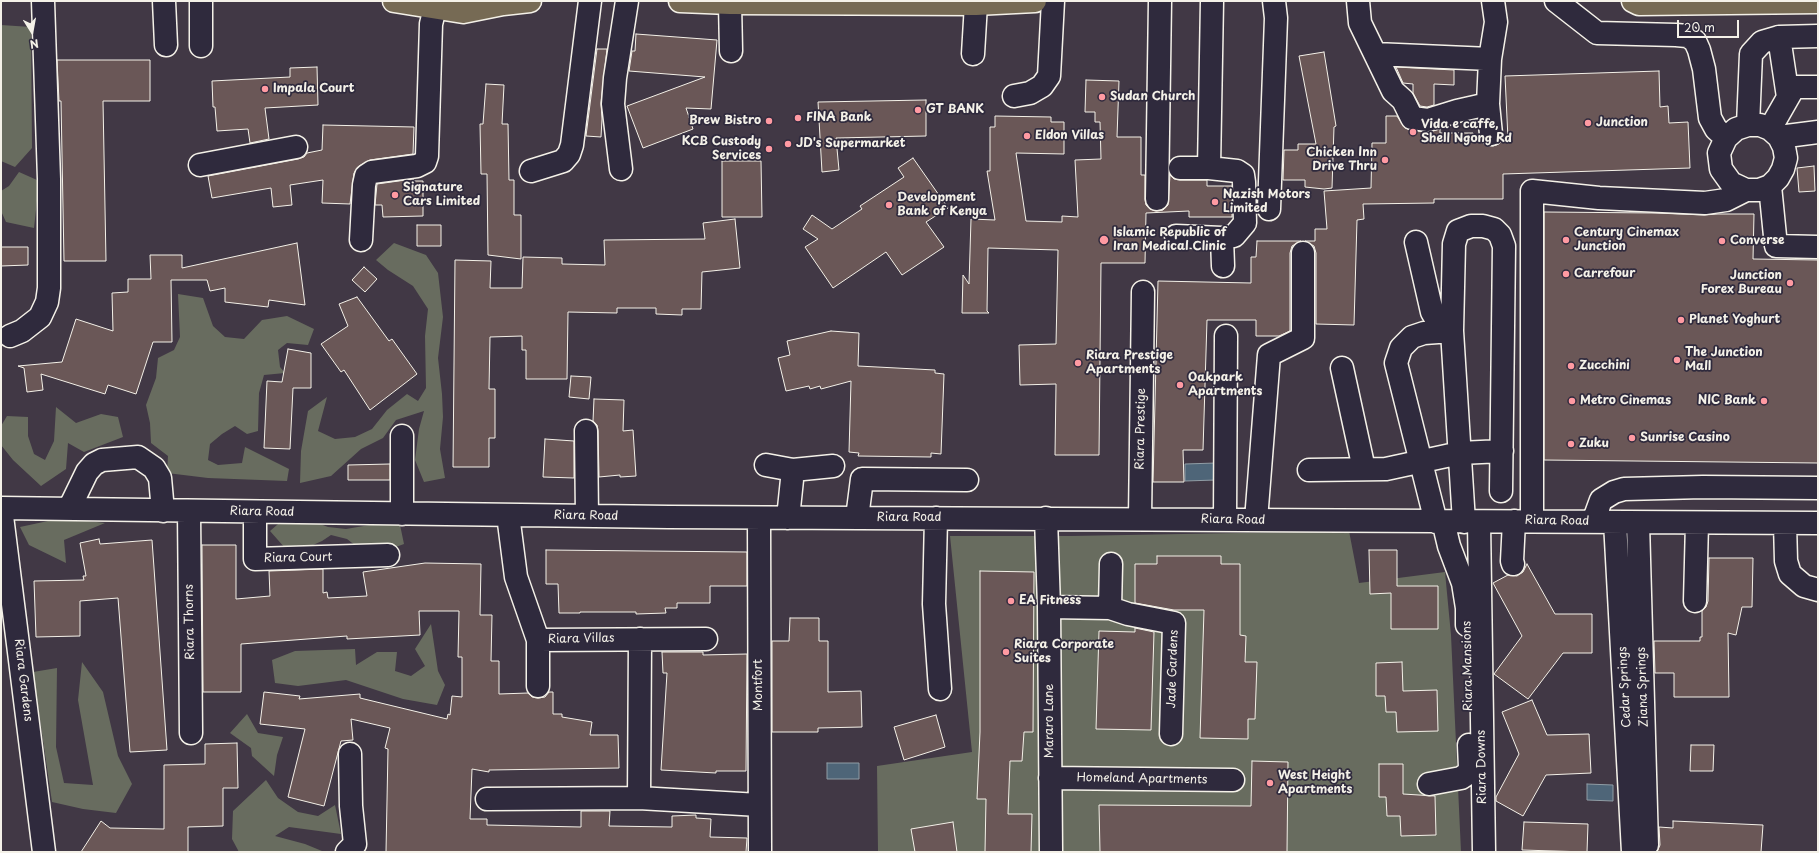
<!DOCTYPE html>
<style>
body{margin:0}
#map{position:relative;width:1819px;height:853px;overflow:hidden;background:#413845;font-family:"Playpen Sans",sans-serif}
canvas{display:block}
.frame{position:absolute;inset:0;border:2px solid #f4f1e8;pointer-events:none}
.north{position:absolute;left:12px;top:12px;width:40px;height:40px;-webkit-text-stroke:3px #2f2a3d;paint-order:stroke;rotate:169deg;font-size:11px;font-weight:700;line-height:16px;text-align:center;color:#f4f1e8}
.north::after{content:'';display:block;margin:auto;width:14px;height:18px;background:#f4f1e8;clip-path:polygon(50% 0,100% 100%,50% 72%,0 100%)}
.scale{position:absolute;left:1677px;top:20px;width:62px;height:18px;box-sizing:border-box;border:2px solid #f4f1e8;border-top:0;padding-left:5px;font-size:12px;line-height:14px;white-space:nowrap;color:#f4f1e8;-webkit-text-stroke:3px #2f2a3d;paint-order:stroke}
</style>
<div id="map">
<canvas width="1819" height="853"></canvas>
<div class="frame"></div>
<div class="north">N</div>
<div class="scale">20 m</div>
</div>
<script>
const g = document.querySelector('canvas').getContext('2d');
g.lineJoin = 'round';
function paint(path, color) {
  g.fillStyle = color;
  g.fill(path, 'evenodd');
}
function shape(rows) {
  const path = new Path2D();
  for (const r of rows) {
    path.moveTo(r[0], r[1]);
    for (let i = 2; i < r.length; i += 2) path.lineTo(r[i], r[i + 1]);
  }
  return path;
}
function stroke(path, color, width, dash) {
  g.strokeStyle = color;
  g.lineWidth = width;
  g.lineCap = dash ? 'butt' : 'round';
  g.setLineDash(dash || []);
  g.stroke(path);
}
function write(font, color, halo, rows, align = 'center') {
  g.font = font + ' "Playpen Sans",sans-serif';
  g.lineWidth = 3.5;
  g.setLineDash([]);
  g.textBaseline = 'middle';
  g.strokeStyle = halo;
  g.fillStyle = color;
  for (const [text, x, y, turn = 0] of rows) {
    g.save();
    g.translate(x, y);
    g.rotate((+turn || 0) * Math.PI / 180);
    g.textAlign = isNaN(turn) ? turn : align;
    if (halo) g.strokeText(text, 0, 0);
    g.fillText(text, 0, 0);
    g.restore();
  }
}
const green = shape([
 [1,25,31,27,32,148,15,167,1,161],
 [19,172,37,180,37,201,34,228,6,222,1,211,1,191,9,186],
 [394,243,426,255,438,273,443,317,438,358,442,394,443,417,440,449,445,478,424,482,415,460,419,429,424,411,396,420,383,438,361,449,331,476,300,483,301,451,308,411,327,397,318,431,335,439,355,437,372,429,387,410,407,394,418,401,426,388,425,336,428,309,413,286,388,270,376,260],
 [178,294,203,298,213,326,225,337,244,339,262,320,287,316,314,329,308,345,287,343,278,350,280,367,285,373,264,375,259,393,258,431,247,434,235,426,222,434,210,444,208,460,218,465,242,463,245,447,289,469,287,481,208,478,167,473,168,456,151,443,150,423,146,405,156,378,158,358,174,350,180,337],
 [56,407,76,423,101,414,118,417,123,437,84,452,68,443,66,469,41,486,13,460,1,445,1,426,7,416,28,417,28,436,34,454,45,460,54,441],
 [62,518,105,523,64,540,66,563,29,545,20,527],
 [285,518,315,522,328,527,346,529,399,520,404,544,393,548,356,546,347,539,331,535,322,541,304,549,285,548,270,531],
 [1349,531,1359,583,1445,572,1451,635,1461,852,878,852,877,766,972,752,950,536,1071,536],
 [431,624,438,671,445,685,437,705,403,699,346,680,298,686,275,683,272,660,295,651,355,649,356,665,377,652,397,652,395,671,411,676,425,666,415,649],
 [82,662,103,692,118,756,132,784,116,813,83,809,52,802,33,672,57,668,56,747,64,783,93,785,78,700],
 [247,714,258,733,283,737,277,755,274,776,252,756,251,748,230,733],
 [266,780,278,798,298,812,318,816,335,805,341,834,289,827,275,836,305,844,322,851,239,852,232,839,233,811]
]);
const water = shape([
 [1216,463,1216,480,1185,481,1185,464,1216,463],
 [827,763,859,763,859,779,827,779,827,763],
 [1587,784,1613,785,1613,801,1587,800,1587,784]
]);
const building = shape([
 [636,34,717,40,711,109,686,108,693,129,643,148,627,106,705,77,629,71,632,51,635,51,636,34],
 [597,49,607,49,601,103,602,119,601,137,586,136,597,49],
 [1324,52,1336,126,1334,127,1332,188,1324,189,1305,187,1305,180,1283,180,1284,150,1298,150,1298,144,1316,144,1299,56,1324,52],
 [57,60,150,60,150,101,103,101,106,261,64,261,61,101,59,101,57,60],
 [317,67,318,105,265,108,269,139,250,143,248,129,217,131,215,107,213,107,212,81,290,77,290,68,317,67],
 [1396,67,1454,70,1454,85,1434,84,1434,105,1427,107,1420,106,1413,93,1413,84,1403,83,1396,67],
 [1659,71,1660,107,1668,106,1669,123,1688,122,1690,168,1503,174,1503,199,1434,199,1434,203,1363,204,1364,219,1357,220,1354,325,1316,324,1316,253,1314,246,1305,241,1315,241,1315,229,1327,229,1324,191,1371,188,1372,143,1386,143,1386,116,1397,116,1405,128,1410,130,1427,132,1440,129,1440,133,1473,133,1473,139,1480,139,1486,145,1493,146,1499,144,1502,139,1508,139,1505,76,1659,71],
 [1086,80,1119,81,1117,137,1141,137,1141,175,1145,175,1145,199,1146,205,1150,209,1156,211,1163,210,1168,205,1170,175,1174,179,1180,180,1207,180,1207,186,1232,186,1232,217,1189,217,1189,211,1146,213,1145,263,1101,263,1099,455,1055,455,1056,384,1020,385,1019,345,1056,344,1058,250,988,248,987,311,989,313,962,313,963,275,969,284,971,219,995,220,987,171,990,171,990,127,995,127,995,116,1051,117,1051,122,1064,122,1064,154,1016,153,1026,221,1062,222,1062,216,1078,217,1075,160,1101,159,1100,122,1095,122,1095,112,1085,112,1086,80],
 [486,84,504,85,502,124,508,124,509,180,514,180,514,215,521,215,521,259,488,255,487,174,481,174,480,124,483,124,486,84],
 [926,100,926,136,836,138,839,170,822,172,818,102,926,100],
 [323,125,414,127,413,154,370,160,359,166,354,173,350,204,322,203,323,180,290,185,292,205,273,207,271,188,212,198,208,176,298,159,304,157,307,153,322,150,323,125],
 [913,158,948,208,926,222,944,247,902,275,886,252,833,288,805,247,818,239,803,229,812,215,832,229,862,209,860,206,904,177,898,168,913,158],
 [722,161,761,161,762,217,722,217,722,161],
 [1814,166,1815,191,1799,192,1797,168,1814,166],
 [413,179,413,181,423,181,423,216,383,217,382,205,375,205,377,184,413,179],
 [1544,212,1656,213,1704,215,1718,214,1754,214,1753,259,1818,260,1818,463,1544,460,1544,212],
 [735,219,740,268,702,272,701,309,682,309,682,315,656,314,656,308,617,308,617,313,568,312,567,379,526,379,526,350,522,350,522,336,490,337,489,389,495,389,495,438,489,438,489,467,453,467,455,260,491,261,490,288,522,288,523,257,562,258,562,264,605,265,604,240,705,239,703,223,735,219],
 [417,225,441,225,441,246,417,246,417,225],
 [1257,241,1301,241,1292,246,1290,253,1290,331,1279,336,1256,336,1256,320,1207,320,1203,450,1183,450,1184,482,1153,482,1158,281,1251,283,1251,257,1256,257,1257,241],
 [297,243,305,305,269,300,268,307,225,302,225,288,210,291,207,280,171,280,172,342,153,342,136,394,108,385,105,394,41,374,43,390,27,392,24,368,18,366,62,362,76,319,113,331,112,293,128,292,128,279,151,279,150,255,182,255,182,268,297,243],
 [1,247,28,247,28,265,1,266,1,247],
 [364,267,377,279,365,292,352,280,364,267],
 [357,297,389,341,392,339,417,374,370,410,344,370,341,372,321,344,348,326,339,304,357,297],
 [831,331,859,333,858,366,935,370,935,373,944,374,941,454,931,453,931,457,858,456,859,453,849,452,851,381,821,389,820,386,810,389,809,386,786,391,778,358,790,355,787,341,831,331],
 [288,349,311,353,311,388,293,388,290,449,264,448,267,381,282,382,288,349],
 [571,376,591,377,589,399,569,397,571,376],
 [594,399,624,400,623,431,633,430,636,476,620,477,620,475,599,477,598,431,597,425,593,421,594,399],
 [545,439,574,441,574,478,543,477,545,439],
 [390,464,390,480,348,480,348,465,390,464],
 [99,539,100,544,152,540,167,750,130,752,118,598,80,601,80,636,36,637,34,581,84,580,83,576,86,576,80,543,99,539],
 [202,545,236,545,236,599,270,596,269,571,323,569,323,593,327,592,328,598,367,596,363,572,425,563,481,564,480,615,492,615,491,661,499,661,499,694,528,693,532,697,538,698,545,697,549,692,553,692,553,714,562,714,562,717,592,722,590,735,618,735,619,768,489,770,489,772,472,769,470,819,487,819,487,825,581,827,581,811,610,811,609,826,672,827,672,816,696,815,696,818,711,819,710,837,747,838,746,852,386,852,388,749,385,748,390,728,351,719,353,740,341,741,324,806,288,797,305,729,260,724,264,692,300,696,299,699,360,694,360,698,447,719,448,714,450,715,452,696,462,697,462,657,458,657,459,611,419,611,420,635,347,639,347,636,241,644,241,692,203,692,202,545],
 [546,550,747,552,747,586,710,586,710,603,677,603,677,608,665,608,666,613,636,614,636,612,580,612,580,613,559,613,558,584,546,584,546,550],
 [1369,550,1397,550,1397,586,1438,586,1438,629,1391,629,1391,593,1370,594,1369,550],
 [1157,556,1221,556,1221,564,1240,564,1240,635,1246,636,1245,662,1257,662,1255,719,1248,719,1248,739,1200,738,1204,610,1174,610,1135,603,1135,564,1157,564,1157,556],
 [1709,558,1753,558,1752,607,1742,607,1736,635,1728,633,1729,697,1674,697,1674,673,1655,673,1654,641,1700,641,1700,637,1702,637,1702,611,1706,607,1708,601,1709,558],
 [1527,564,1555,614,1592,614,1592,653,1563,653,1528,699,1494,674,1522,636,1493,583,1508,575,1517,576,1523,572,1527,564],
 [980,571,1034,572,1033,732,1024,732,1022,761,1010,761,1008,814,1032,814,1031,852,985,852,986,799,977,799,980,732,980,571],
 [790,618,819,618,819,641,828,641,828,692,861,691,862,727,818,728,818,732,772,732,772,641,789,641,790,618],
 [1135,628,1154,632,1151,730,1096,729,1099,631,1135,632,1135,628],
 [662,652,703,652,703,655,747,654,746,771,716,771,716,773,661,770,667,673,663,673,662,652],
 [1402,662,1403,691,1437,690,1438,731,1397,732,1396,712,1386,712,1385,696,1376,696,1376,663,1402,662],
 [1532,700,1547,735,1589,734,1591,773,1546,775,1523,816,1496,801,1496,797,1519,754,1502,712,1532,700],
 [936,715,945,747,904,760,894,727,936,715],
 [237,743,238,788,223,788,223,826,188,827,188,852,81,852,101,821,110,828,164,829,164,765,205,764,205,744,237,743],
 [1691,745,1714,745,1713,771,1690,771,1691,745],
 [1252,761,1288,762,1287,852,1100,852,1099,805,1251,806,1252,761],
 [1379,764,1403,764,1403,794,1435,796,1436,835,1401,836,1400,816,1387,816,1386,797,1379,797,1379,764],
 [1673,821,1763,825,1761,852,1657,852,1660,845,1659,827,1673,828,1673,821],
 [953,822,957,852,915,852,911,829,953,822],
 [1524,822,1588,824,1587,852,1522,850,1524,822]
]);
const minor = shape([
 [164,1,166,45],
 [201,1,201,46],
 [1212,1,1209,168,1237,171,1243,175,1244,182,1245,223,1234,236,1222,238,1223,266],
 [1358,1,1360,23,1393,91,1403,100,1412,118,1428,120,1457,111,1488,104],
 [1556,1,1597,33,1676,35,1687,36,1695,41,1699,50,1704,69,1710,118,1716,129,1726,138],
 [730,3,731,51],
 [1779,37,1788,97],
 [973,54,976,4],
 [1375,54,1490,59],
 [1014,96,1030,93,1042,86,1049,76,1053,1],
 [1748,125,1751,54,1762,42,1779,37,1818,36],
 [1770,129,1794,87,1818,87],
 [1491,134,1488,104,1490,59,1496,22,1493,1],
 [1779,137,1818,132],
 [200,165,296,147],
 [1180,168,1209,168],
 [621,169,613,104,615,78,627,1],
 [531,171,563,161,569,154,572,145,590,1],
 [1770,186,1776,246,1818,247],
 [1157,199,1160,1],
 [1269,209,1276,18,1274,1],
 [1176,236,1222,238],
 [361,240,364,185,366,176,372,172,417,166,425,162,427,156,431,24,435,8],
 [1416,242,1432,312,1439,324,1452,331],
 [10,336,22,331,40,317,47,302,49,288,49,179,43,1],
 [1342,368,1364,469],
 [586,431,587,516],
 [402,436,402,514],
 [766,465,793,470,833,466],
 [1309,470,1386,469,1460,453,1502,451],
 [1,508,669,517,1818,523],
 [1,508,44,852],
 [69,509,87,472,94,464,102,460,138,457,154,468,160,478,163,511],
 [189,511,191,733],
 [255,512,255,559,388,555],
 [508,515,516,577,538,640,706,639],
 [759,518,760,852],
 [788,518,793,470],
 [857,518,862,479,967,480],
 [936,518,934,604,940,689],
 [1046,518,1049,607,1051,852],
 [1140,519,1143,292],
 [1225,520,1226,336],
 [1256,520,1269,355,1303,338,1303,253],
 [1443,521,1449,546,1463,583,1467,608,1467,625],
 [1532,521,1532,191,1599,198,1705,203,1726,200,1746,190,1759,190,1770,186,1778,178,1783,169,1786,158,1784,147,1779,137,1770,129,1760,125,1748,125,1736,129,1726,138,1719,153,1721,169,1731,183,1746,190],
 [1436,522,1396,363,1401,348,1412,337,1424,333,1452,331],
 [1464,522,1452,331,1454,244,1458,231,1471,226,1483,226,1494,229,1500,235,1504,246,1501,491],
 [1479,522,1484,852],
 [1593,522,1601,500,1614,492,1624,489,1703,487,1818,488],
 [1615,522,1633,852],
 [1638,523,1647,845],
 [1785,523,1786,561,1790,574,1804,586,1818,590],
 [1513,564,1512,561,1514,521],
 [1695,601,1697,523],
 [1049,607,1110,608,1128,614,1174,623,1171,734],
 [1110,608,1111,564],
 [538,640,538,686],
 [1050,778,1233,780],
 [1429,784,1461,778,1467,774,1470,768,1469,745],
 [639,798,640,639],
 [487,799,639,798,759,805],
 [347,852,355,844,351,806,350,754]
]);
const major = shape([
 [394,1,463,12,503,4,530,1],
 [680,1,730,3,976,4,1035,1],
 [1633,1,1639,4,1818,2]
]);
const markers = [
 [265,89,4,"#ff9aa2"],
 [1102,97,4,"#ff9aa2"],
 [918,110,4,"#ff9aa2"],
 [798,118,4,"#ff9aa2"],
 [769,121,4,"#ff9aa2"],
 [1588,123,4,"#ff9aa2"],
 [1413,132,4,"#ff9aa2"],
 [1027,136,4,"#ff9aa2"],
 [788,144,4,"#ff9aa2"],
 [769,149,4,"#ff9aa2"],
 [1385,160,4,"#ff9aa2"],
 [395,195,4,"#ff9aa2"],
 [1215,202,4,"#ff9aa2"],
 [889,205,4,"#ff9aa2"],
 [1104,240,5,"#ff9aa2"],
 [1566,240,4,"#ff9aa2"],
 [1722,241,4,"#ff9aa2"],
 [1566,274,4,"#ff9aa2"],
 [1790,283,4,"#ff9aa2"],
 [1681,320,4,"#ff9aa2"],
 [1677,360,4,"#ff9aa2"],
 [1078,363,4,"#ff9aa2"],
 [1571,366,4,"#ff9aa2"],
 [1180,385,4,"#ff9aa2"],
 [1572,401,4,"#ff9aa2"],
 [1764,401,4,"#ff9aa2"],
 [1632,438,4,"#ff9aa2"],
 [1571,444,4,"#ff9aa2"],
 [1011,601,4,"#ff9aa2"],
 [1006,652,4,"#ff9aa2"],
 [1270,783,4,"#ff9aa2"]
];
const poiNames = [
 ["Impala Court",273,89],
 ["Sudan Church",1110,97],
 ["GT BANK",926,110],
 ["FINA Bank",806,118],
 ["Brew Bistro",761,121,"right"],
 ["Junction",1596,123],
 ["Vida e caffe,",1421,125],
 ["Shell Ngong Rd",1421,139],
 ["Eldon Villas",1035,136],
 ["KCB Custody",761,142,"right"],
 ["Services",761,156,"right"],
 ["JD's Supermarket",796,144],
 ["Chicken Inn",1377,153,"right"],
 ["Drive Thru",1377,167,"right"],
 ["Signature",403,188],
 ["Cars Limited",403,202],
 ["Nazish Motors",1223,195],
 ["Limited",1223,209],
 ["Development",897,198],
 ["Bank of Kenya",897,212],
 ["Islamic Republic of",1113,233],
 ["Iran Medical Clinic",1113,247],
 ["Century Cinemax",1574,233],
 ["Junction",1574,247],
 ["Converse",1730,241],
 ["Carrefour",1574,274],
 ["Junction",1782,276,"right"],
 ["Forex Bureau",1782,290,"right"],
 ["Planet Yoghurt",1689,320],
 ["The Junction",1685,353],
 ["Mall",1685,367],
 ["Riara Prestige",1086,356],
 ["Apartments",1086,370],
 ["Zucchini",1579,366],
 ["Oakpark",1188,378],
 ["Apartments",1188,392],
 ["Metro Cinemas",1580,401],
 ["NIC Bank",1756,401,"right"],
 ["Sunrise Casino",1640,438],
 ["Zuku",1579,444],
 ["EA Fitness",1019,601],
 ["Riara Corporate",1014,645],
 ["Suites",1014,659],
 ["West Height",1278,776],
 ["Apartments",1278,790]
];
const streetNames = [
 ["Riara Prestige",1141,429,-89],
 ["Riara Road",262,512,1],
 ["Riara Road",586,516,1],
 ["Riara Road",909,518],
 ["Riara Road",1233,520,1],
 ["Riara Road",1557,521,1],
 ["Riara Court",298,558,-1],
 ["Riara Thorns",190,622,-91],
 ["Riara Villas",581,639,-1],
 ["Riara Mansions",1468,666,-91],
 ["Jade Gardens",1173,669,-88],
 ["Riara Gardens",23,680,83],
 ["Montfort",759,685,-90],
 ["Cedar Springs",1625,687,-93],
 ["Ziana Springs",1643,687,-92],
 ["Mararo Lane",1050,721,-90],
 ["Riara Downs",1482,767,-91],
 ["Homeland Apartments",1142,779,1]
];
paint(green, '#686c5f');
paint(water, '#4e6578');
stroke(water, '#909da5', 1);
paint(building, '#6a5757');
stroke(building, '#f4f1e8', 1);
stroke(minor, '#f4f1e8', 25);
stroke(major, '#f4f1e8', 25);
stroke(minor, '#2f2a3d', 22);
stroke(major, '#766a54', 22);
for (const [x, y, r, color] of markers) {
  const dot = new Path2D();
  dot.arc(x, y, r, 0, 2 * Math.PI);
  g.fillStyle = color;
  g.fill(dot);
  stroke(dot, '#2f2a3d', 1.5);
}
write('bold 12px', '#f4f1e8', '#2f2a3d', poiNames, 'left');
write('12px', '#f4f1e8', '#2f2a3d', streetNames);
</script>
